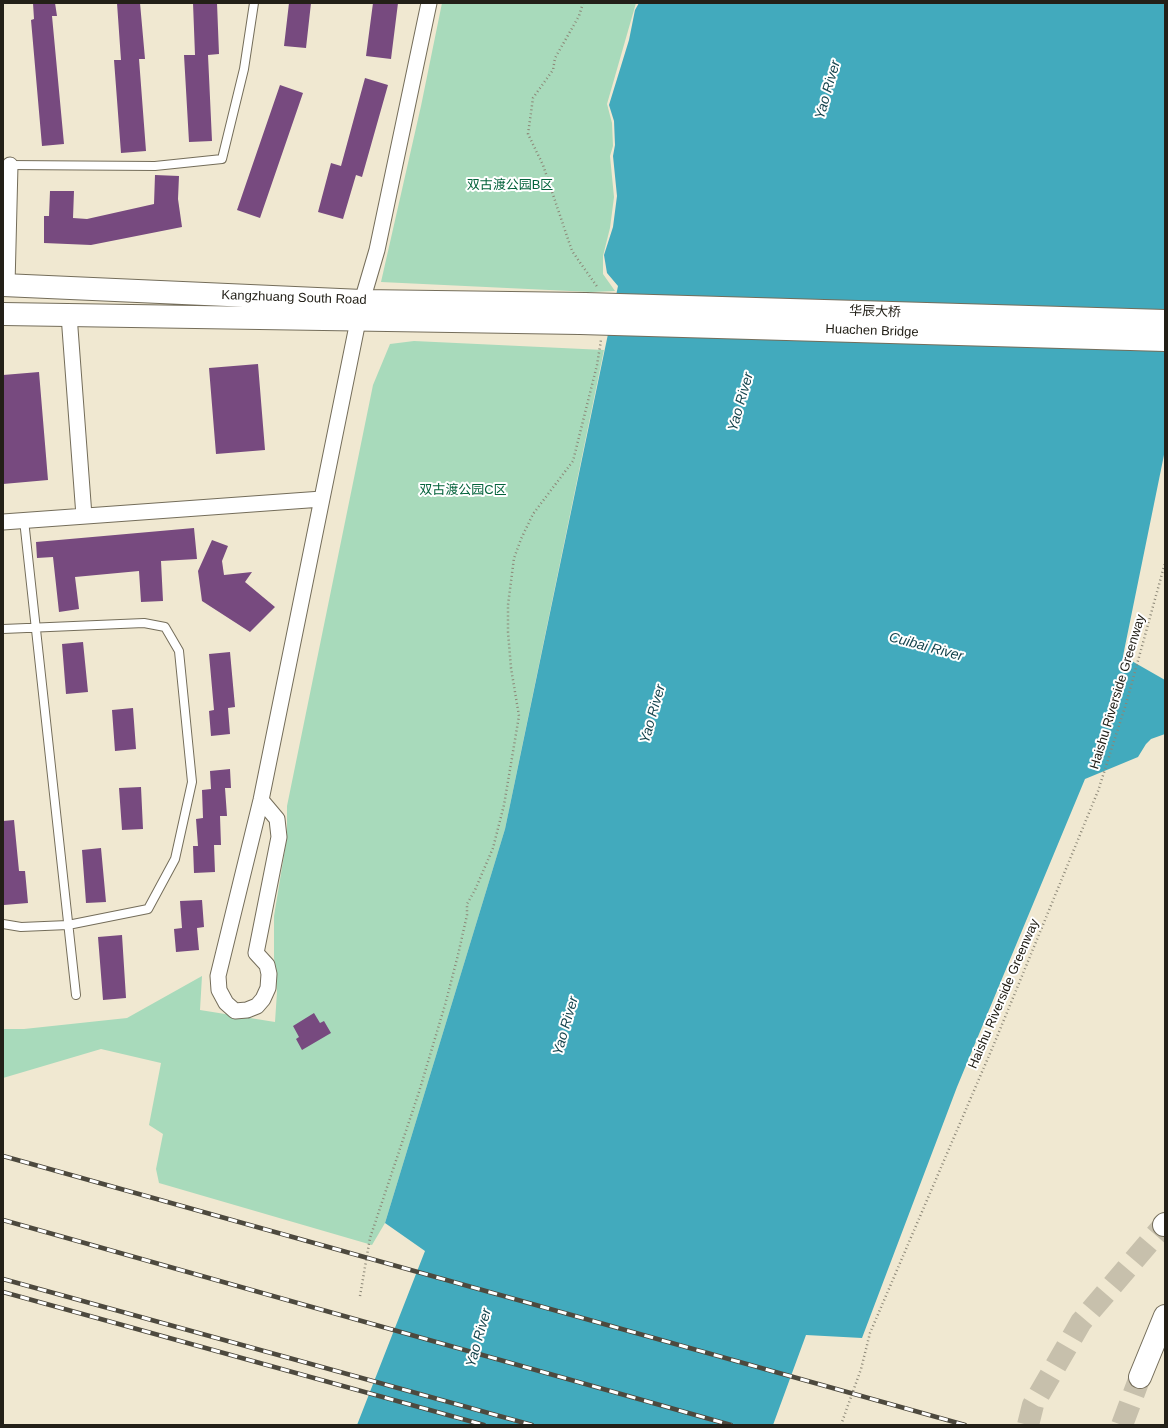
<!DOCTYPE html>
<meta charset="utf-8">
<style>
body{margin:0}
#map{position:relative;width:1168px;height:1428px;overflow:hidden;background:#f0e8d1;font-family:Arial,sans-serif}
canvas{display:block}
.frame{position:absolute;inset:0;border:4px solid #232018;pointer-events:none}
</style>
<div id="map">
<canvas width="1168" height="1428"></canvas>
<div class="frame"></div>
</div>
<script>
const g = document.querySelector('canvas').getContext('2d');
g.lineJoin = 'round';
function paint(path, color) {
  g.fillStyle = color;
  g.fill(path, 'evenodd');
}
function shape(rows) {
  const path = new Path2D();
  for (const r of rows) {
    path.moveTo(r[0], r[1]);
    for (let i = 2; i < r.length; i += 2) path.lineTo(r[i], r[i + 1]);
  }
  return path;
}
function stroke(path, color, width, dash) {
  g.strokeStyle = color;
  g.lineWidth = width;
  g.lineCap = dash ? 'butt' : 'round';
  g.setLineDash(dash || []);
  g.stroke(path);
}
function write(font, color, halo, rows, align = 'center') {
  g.font = font + ' Arial,"Noto Sans SC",sans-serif';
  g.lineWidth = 4;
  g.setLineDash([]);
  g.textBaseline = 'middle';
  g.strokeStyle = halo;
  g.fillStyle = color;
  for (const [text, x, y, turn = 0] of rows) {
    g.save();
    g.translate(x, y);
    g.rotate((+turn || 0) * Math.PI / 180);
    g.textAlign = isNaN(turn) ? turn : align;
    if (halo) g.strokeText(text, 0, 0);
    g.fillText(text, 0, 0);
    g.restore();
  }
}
const green = shape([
 [442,3,636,3,607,104,612,123,613,146,610,156,614,197,610,228,603,256,603,274,615,291,591,292,381,282,421,106],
 [414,341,604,350,505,829,385,1223,372,1245,159,1183,156,1169,163,1134,149,1125,161,1063,101,1049,3,1078,3,1029,24,1029,127,1018,202,976,200,1010,275,1022,277,992,274,957,274,916,287,837,287,806,373,385,390,344]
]);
const water = shape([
 [639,3,1165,3,1165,450,1123,656,1165,680,1165,734,1151,739,1146,744,1138,757,1085,779,957,1087,862,1338,806,1335,773,1425,357,1425,425,1251,385,1223,505,829,618,286,607,273,604,255,613,227,617,196,613,156,615,145,614,121,609,105,629,40,635,10]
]);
const building = shape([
 [33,3,55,3,57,16,52,16,64,144,42,146,31,20,34,19],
 [117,3,140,3,145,59,139,59,146,151,121,153,114,60,121,60],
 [193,3,217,3,219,54,208,55,212,141,189,142,184,55,195,55],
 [289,3,311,3,306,48,284,46],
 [373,3,398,3,391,59,366,56],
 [365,78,388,85,362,177,356,175,343,219,318,212,331,163,341,166],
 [280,85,303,93,260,218,237,210],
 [155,175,179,176,178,199,182,227,91,245,44,243,44,216,49,216,50,191,74,191,73,218,87,219,154,204],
 [258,364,265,450,216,454,209,368],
 [39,372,48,480,3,484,3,375],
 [194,528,197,559,161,561,163,601,141,602,139,571,75,577,79,609,59,612,53,557,37,558,36,542],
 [212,540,228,546,222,561,224,575,252,572,245,582,275,607,250,632,202,601,198,571],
 [83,642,88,692,66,694,62,644],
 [230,652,235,707,228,708,230,734,211,736,209,711,214,710,209,654],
 [133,708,136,749,115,751,112,710],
 [230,769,231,788,225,788,227,816,220,816,221,845,214,845,215,872,194,873,193,846,198,846,196,819,203,818,202,790,211,789,210,771],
 [141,787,143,829,122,830,119,788],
 [14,820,19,871,25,871,28,903,4,905,3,821],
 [101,848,106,902,86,903,82,850],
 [202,900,204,927,197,928,199,950,176,952,174,929,182,928,180,901],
 [122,935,126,998,103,1000,98,937],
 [314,1013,320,1023,324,1021,331,1033,302,1050,296,1039,299,1037,293,1026]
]);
const secondaryTunnel = shape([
 [1028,1425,1033,1405,1081,1322,1164,1225],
 [1122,1425,1140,1377]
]);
const path = shape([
 [583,3,579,16,555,58,553,70,533,98,528,134,543,165,572,251,598,288],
 [360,1296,370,1238,419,1092,445,1005,458,955,467,915,467,904,475,890,493,848,504,805,519,716,511,668,508,632,508,605,514,558,521,539,533,514,573,461,597,365,601,340],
 [841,1425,861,1369,870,1333,994,1044,1098,791,1126,704,1165,563]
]);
const service = shape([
 [8,165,155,166,222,159,244,69,254,3],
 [24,520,76,995],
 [3,629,144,623,165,627,179,651,192,782,175,859,148,909,68,925,21,927,3,924]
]);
const minor = shape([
 [7,285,10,165],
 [69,315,84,516],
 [3,522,322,499],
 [261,800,277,819,279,837,256,953,267,965,269,974,268,988,263,999,257,1006,247,1010,235,1011,226,1003,219,990,218,976,261,800,362,301,377,250,429,3]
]);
const secondary = shape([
 [3,285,362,301,585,304],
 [3,314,580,323],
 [1164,1225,1165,1224],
 [1140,1377,1165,1316]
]);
const rail = shape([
 [3,1156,965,1425],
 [3,1220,731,1425],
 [3,1279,532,1425],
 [3,1292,484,1425]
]);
const secondaryBridge = shape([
 [585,304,1165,321],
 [580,323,1165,340]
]);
const parkNames = [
 ["双古渡公园B区",510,185],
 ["双古渡公园C区",463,490]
];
const streetNames = [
 ["Kangzhuang South Road",294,298,2],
 ["华辰大桥",875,312,2],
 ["Huachen Bridge",872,331,2],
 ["Haishu Riverside Greenway",1118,692,-73],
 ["Haishu Riverside Greenway",1004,994,-67]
];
const waterNames = [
 ["Yao River",828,90,-74],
 ["Yao River",741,402,-74],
 ["Cuibai River",926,647,15],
 ["Yao River",653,714,-74],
 ["Yao River",566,1026,-74],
 ["Yao River",479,1338,-74]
];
paint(green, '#a8dabb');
paint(water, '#42aabd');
paint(building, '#774a7f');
stroke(secondaryTunnel, '#c7c0ac', 22, [22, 11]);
stroke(service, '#746d5a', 10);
stroke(minor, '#746d5a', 17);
stroke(secondary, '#746d5a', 24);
stroke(path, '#8c8777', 2.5, [1, 3]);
stroke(service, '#fff', 8);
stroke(minor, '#fff', 15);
stroke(secondary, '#fff', 22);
stroke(rail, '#4d493e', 4.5);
stroke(rail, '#fff', 3, [9]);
stroke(secondaryBridge, '#746d5a', 24, []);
stroke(secondaryBridge, '#fff', 22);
write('13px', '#05633c', '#fff', parkNames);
write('13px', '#232018', '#fff', streetNames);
write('italic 14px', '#18464f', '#fff', waterNames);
</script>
